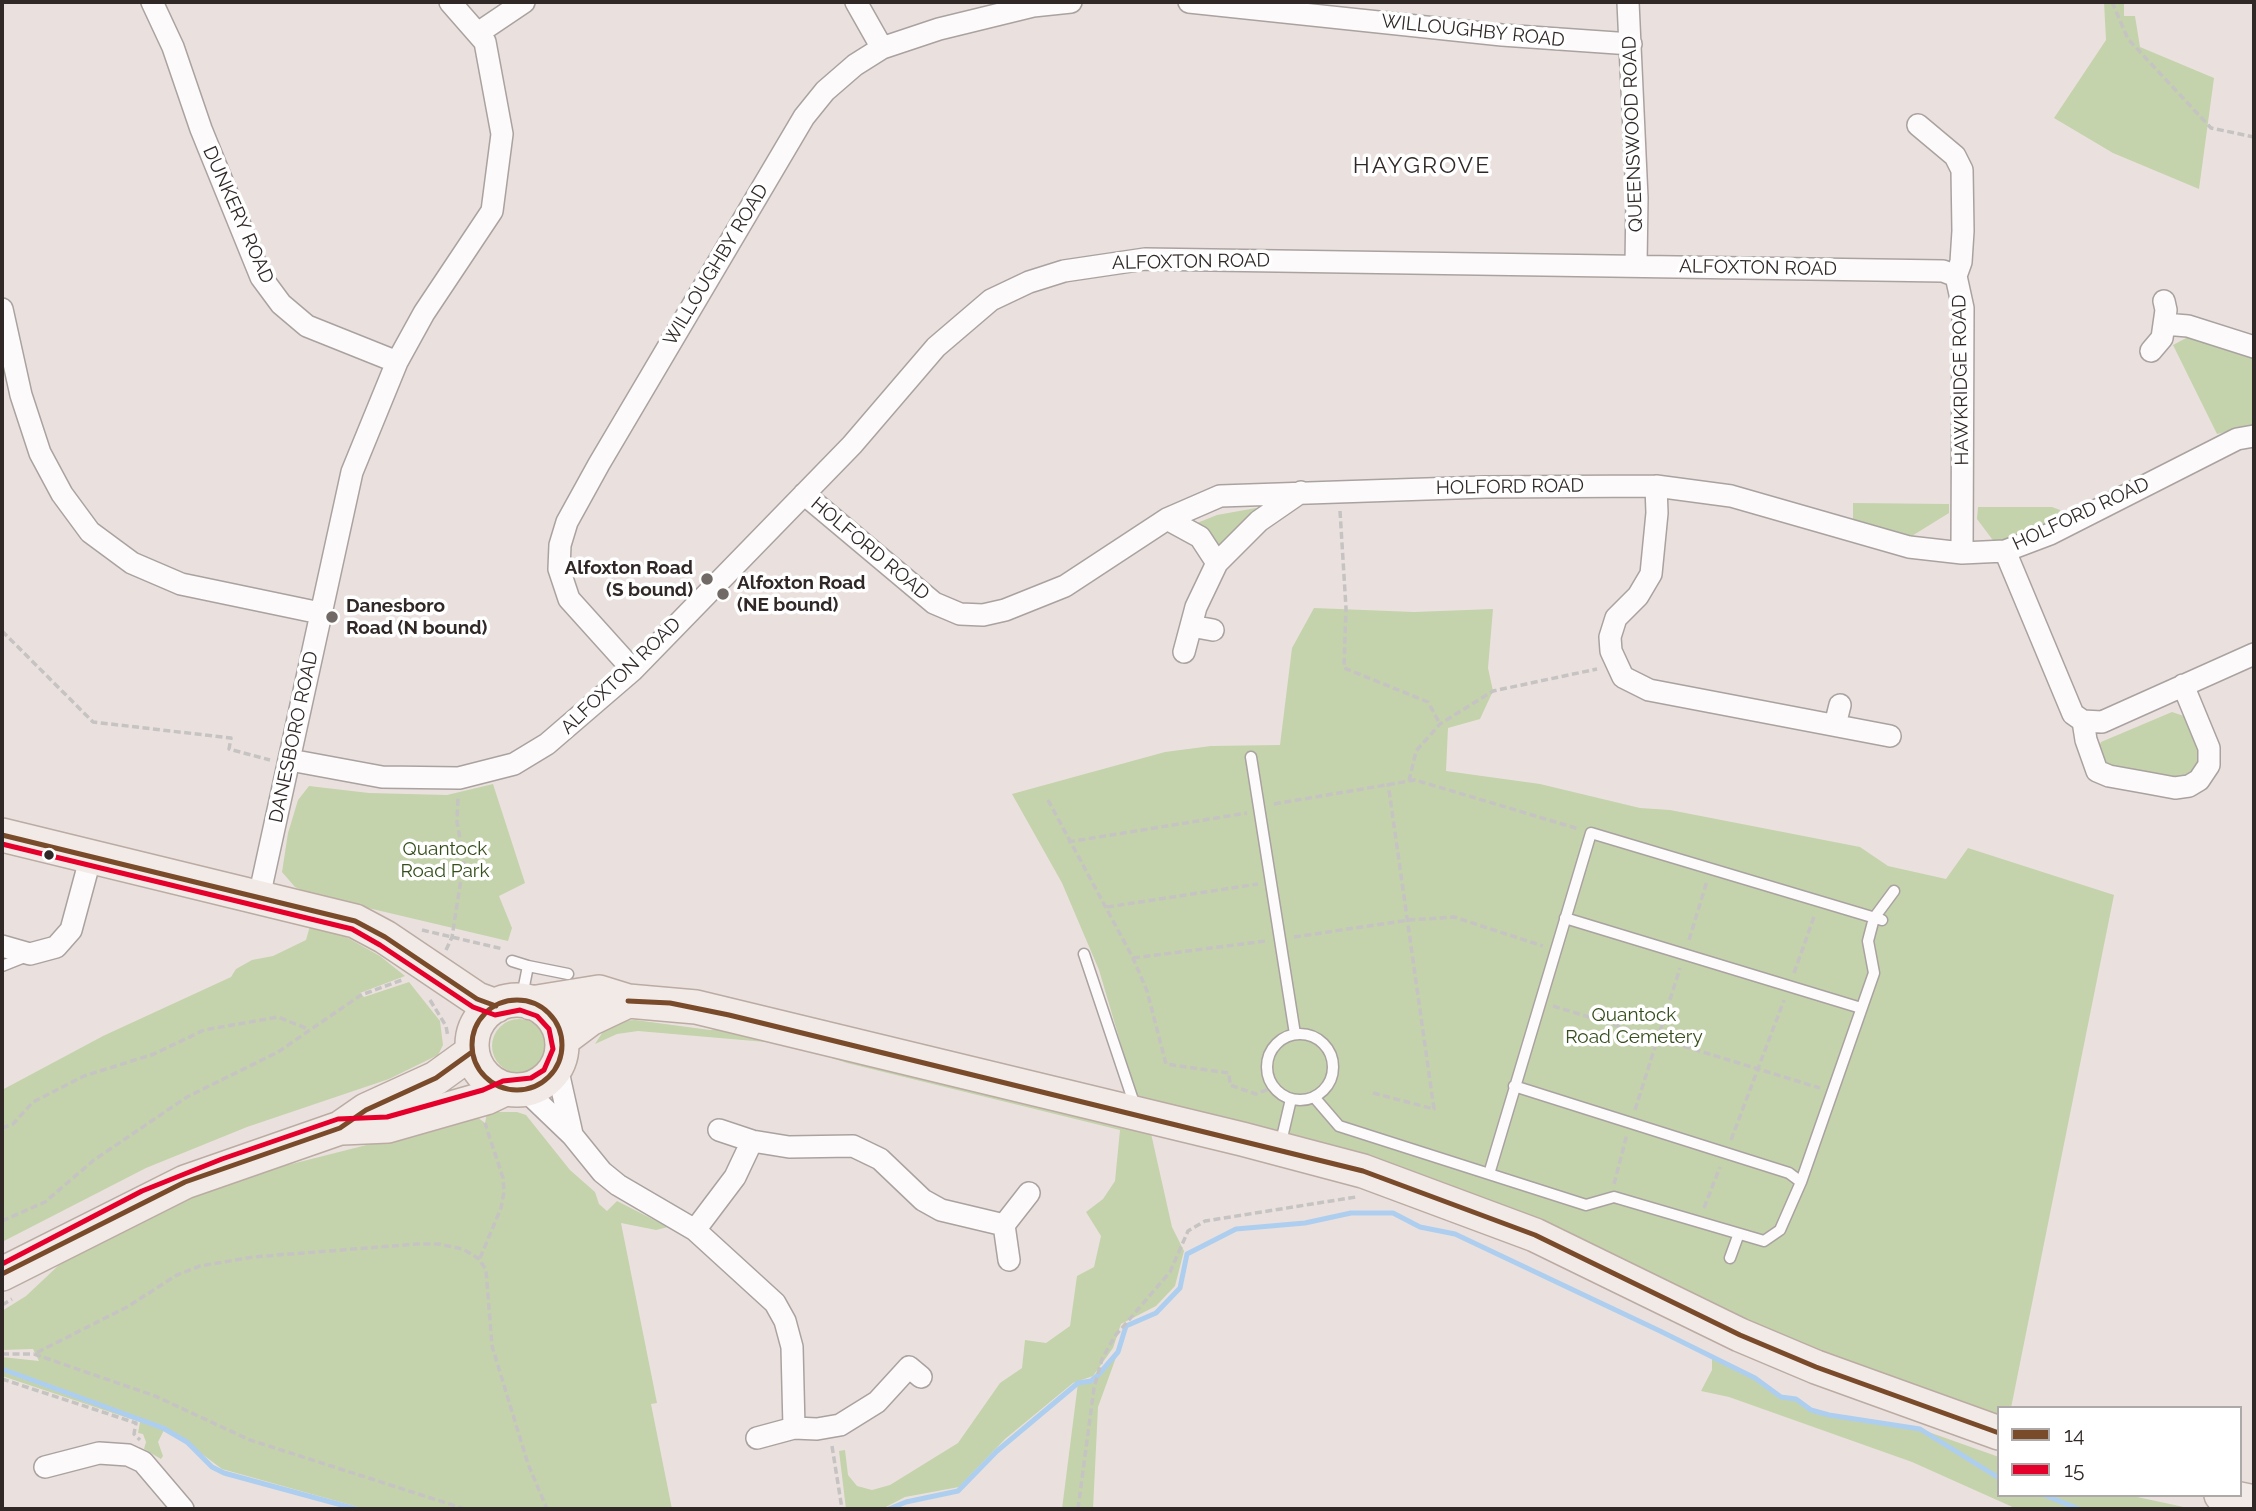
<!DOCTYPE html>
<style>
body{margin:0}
#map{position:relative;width:2256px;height:1511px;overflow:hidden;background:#eae1de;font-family:Raleway,sans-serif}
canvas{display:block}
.frame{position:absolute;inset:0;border:4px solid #2f2826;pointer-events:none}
.legend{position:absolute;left:1997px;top:1406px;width:245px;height:91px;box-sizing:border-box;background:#fff;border:2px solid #aca9a8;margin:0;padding:9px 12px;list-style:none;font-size:21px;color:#2f2826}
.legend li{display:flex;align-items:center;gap:14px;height:35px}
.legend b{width:35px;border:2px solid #aca9a8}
</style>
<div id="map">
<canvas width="2256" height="1511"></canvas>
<div class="frame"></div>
<ul class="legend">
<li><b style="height:9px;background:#7a4b2a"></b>14</li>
<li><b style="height:9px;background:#e4002b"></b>15</li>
</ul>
</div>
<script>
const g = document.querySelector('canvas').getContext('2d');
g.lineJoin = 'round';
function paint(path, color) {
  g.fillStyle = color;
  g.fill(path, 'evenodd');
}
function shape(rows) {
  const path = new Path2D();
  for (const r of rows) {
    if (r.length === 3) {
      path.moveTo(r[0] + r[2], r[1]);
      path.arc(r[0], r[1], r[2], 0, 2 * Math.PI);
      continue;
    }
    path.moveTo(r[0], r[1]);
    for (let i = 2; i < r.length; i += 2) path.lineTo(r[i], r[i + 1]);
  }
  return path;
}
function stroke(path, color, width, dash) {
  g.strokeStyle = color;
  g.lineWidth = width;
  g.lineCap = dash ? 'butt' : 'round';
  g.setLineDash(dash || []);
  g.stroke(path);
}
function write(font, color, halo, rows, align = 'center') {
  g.font = font + ' Raleway,sans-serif';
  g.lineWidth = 7;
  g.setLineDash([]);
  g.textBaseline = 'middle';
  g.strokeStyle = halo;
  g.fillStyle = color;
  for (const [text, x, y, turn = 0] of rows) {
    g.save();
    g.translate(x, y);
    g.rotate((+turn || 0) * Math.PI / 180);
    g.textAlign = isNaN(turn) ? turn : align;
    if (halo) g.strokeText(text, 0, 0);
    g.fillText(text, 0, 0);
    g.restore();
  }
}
const green = shape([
 [2104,2,2124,2,2124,16,2135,16,2140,47,2214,78,2199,189,2113,153,2054,118,2106,40],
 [2188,337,2254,357,2254,425,2217,434,2173,345],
 [1853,503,1949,504,1949,513,1907,539,1853,521],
 [1978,507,2052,507,2060,510,2059,518,1995,543,1977,519],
 [1256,508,1267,510,1222,551,1192,525,1217,515],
 [1314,608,1414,612,1493,609,1488,668,1493,691,1480,719,1448,728,1446,771,1540,784,1640,808,1670,810,1860,847,1888,866,1946,879,1968,848,2114,895,2011,1408,1999,1408,1999,1414,1984,1410,1822,1353,1683,1290,1138,1102,1099,970,1062,883,1012,794,1165,752,1211,746,1280,745,1292,648],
 [2172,712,2187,717,2203,759,2203,766,2182,784,2109,772,2097,751,2101,742],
 [493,784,525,883,499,896,512,928,508,941,313,895,295,887,282,872,288,833,298,800,309,786,369,793,447,795],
 [310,926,339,933,380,956,405,976,360,993,364,997,409,982,440,1021,443,1045,438,1055,389,1079,247,1127,146,1168,2,1242,2,1090,103,1036,231,977,236,969,252,960,273,956,306,940],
 [519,1046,27],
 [635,1020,710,1030,739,1027,1150,1129,1172,1227,1184,1251,1175,1286,1156,1306,1121,1324,1113,1348,1093,1376,1073,1383,1005,1439,959,1487,905,1497,882,1509,846,1509,839,1451,845,1450,848,1475,857,1486,872,1490,890,1485,958,1443,1000,1383,1022,1368,1025,1340,1046,1343,1070,1326,1077,1276,1094,1267,1101,1236,1086,1212,1103,1199,1115,1181,1120,1130,847,1063,789,1044,638,1031,617,1034,595,1044,604,1030,618,1021],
 [492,1112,517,1112,526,1115,570,1170,595,1192,599,1204,607,1211,617,1201,668,1227,656,1230,621,1223,657,1403,651,1404,672,1509,365,1509,222,1469,170,1430,2,1367,2,1357,39,1361,33,1349,2,1350,2,1311,26,1296,59,1265,150,1217,188,1198,264,1171,477,1117,485,1123,487,1113],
 [1118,1352,1098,1407,1093,1509,1062,1509,1078,1383,1091,1381],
 [1712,1357,1755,1378,1781,1397,1796,1399,1811,1410,1829,1415,1920,1429,1999,1457,1999,1495,2128,1495,2193,1509,2017,1509,1912,1462,1729,1397,1701,1391,1712,1370],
 [2,1371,164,1430,158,1442,163,1456,161,1459,144,1449,146,1442,143,1434,138,1433,140,1422,2,1376]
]);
const stream = shape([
 [2,1369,163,1428,187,1442,212,1467,224,1473,356,1509],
 [2044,1495,2079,1509],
 [889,1509,906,1502,958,1491,997,1451,1078,1383,1091,1381,1099,1374,1118,1352,1126,1326,1156,1313,1180,1288,1187,1254,1236,1229,1305,1223,1351,1213,1393,1213,1420,1227,1455,1234,1660,1331,1755,1378,1781,1397,1796,1399,1811,1410,1829,1415,1920,1429,1999,1478]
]);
const path = shape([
 [2112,2,2128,39,2211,128,2254,137],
 [1340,511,1346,608,1344,668,1428,702,1440,724],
 [2,631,93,722,231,738,229,749,270,760],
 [1409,781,1416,751,1440,724,1493,691,1597,669],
 [1048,800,1133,958,1147,991,1166,1064,1229,1073,1230,1085,1256,1094,1274,1087],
 [1274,804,1415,780,1579,829],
 [1068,842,1247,813],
 [1107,907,1258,884],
 [422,930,503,949],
 [1294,937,1409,920,1454,917,1543,946],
 [1689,940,1707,881],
 [446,950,452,937,464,860,457,822,458,796],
 [1133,958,1266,941],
 [1794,973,1815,914],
 [430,1000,446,1026,448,1037],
 [1553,1006,1820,1088],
 [1373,1093,1434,1109,1388,783],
 [1635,1110,1680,968],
 [2,1128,13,1124,33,1102,84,1076,154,1054,204,1030,278,1017,308,1029],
 [1731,1140,1784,1000],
 [1614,1184,1627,1134],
 [1704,1208,1720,1167],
 [2,1221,45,1202,94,1160,187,1097,278,1052,361,995,402,980],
 [480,1258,501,1208,504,1192,503,1178,485,1123],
 [2,1305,12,1299],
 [2,1354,34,1354],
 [2,1379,136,1423,134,1434,140,1440],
 [832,1446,842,1509],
 [465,1509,250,1440,155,1396,34,1354,127,1307,177,1275,200,1266,253,1257,417,1244,438,1244,463,1249,479,1259,486,1270,492,1346,528,1464,547,1509],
 [1078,1509,1094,1388,1102,1359,1115,1336,1170,1272,1188,1231,1205,1221,1356,1197]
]);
const lane = shape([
 [1251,757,1295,1034],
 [1565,918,1861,1008],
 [1084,954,1136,1109],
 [512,961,528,966],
 [2,966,27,956],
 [521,1001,528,966,568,974],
 [1300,1067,33],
 [1514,1086,1789,1173,1801,1182],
 [1314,1097,1339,1126,1586,1205,1614,1197,1764,1241,1780,1230,1801,1182,1874,973,1868,941,1874,918,1894,891],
 [1280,1146,1291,1099],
 [1489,1174,1591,833,1882,920],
 [1730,1258,1738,1236]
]);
const street = shape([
 [152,2,173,47,201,129,261,277,281,304,307,326,397,362],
 [856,2,882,48],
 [1189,2,1502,35,1631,44],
 [1628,2,1637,198,1636,265],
 [478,33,524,2],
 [1918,125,1955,156,1962,170,1963,231,1961,262,1956,276,1963,308,1962,553],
 [2,309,21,395,40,453,62,494,90,532,132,563,181,584,320,613],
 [2164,324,2188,326,2254,347],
 [2151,351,2162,338,2166,310,2164,301],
 [1656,486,1657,513,1651,574,1638,596,1616,618,1610,637,1611,651,1623,677,1649,690,1890,736],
 [804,494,934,603,960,614,983,615,1005,610,1065,586,1167,519,1220,496,1485,487,1656,486,1731,496,1909,547,1962,553,2005,551,2050,534,2237,439,2254,436],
 [1167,519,1200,537,1217,563],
 [2005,551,2073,714,2083,721,2102,722,2254,654],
 [1191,626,1213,630],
 [1184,652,1196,607,1217,563,1259,521,1301,492],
 [633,670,569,599,559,569,560,545,567,522,599,464,804,117,825,91,855,65,882,48,939,29,1033,6,1071,2],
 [2083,721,2086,740,2097,771,2109,776,2148,783,2175,788,2189,786,2199,780,2209,765,2209,748,2183,685],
 [1835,725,1840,705],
 [290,760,382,777,459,778,514,764,547,744,633,670,852,445,936,347,991,300,1029,282,1064,271,1145,259,1943,271,1956,276],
 [259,897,352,472,397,362,424,313,492,211,502,134,485,42,450,2],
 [2,946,30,954,56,947,71,930,91,856],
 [557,1067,572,1134],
 [524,1089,572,1135,602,1172,618,1185,695,1230,775,1303,785,1321,792,1347,794,1428,817,1429,840,1425,877,1402,909,1367,921,1377],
 [719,1130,752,1141,789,1147,853,1146,880,1159,923,1200,941,1210,1004,1225],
 [695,1230,735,1177,752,1141],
 [1009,1260,1004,1225,1029,1193],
 [757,1438,794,1428],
 [45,1467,99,1453,128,1455,143,1462,183,1509]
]);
const primary = shape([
 [2,835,355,921,385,937,477,999,496,1006],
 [517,1045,45],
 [531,1003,599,992,628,1001,696,1007,1242,1139,1363,1171,1535,1235,1740,1335,1816,1367,1999,1433],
 [562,1040,590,1019,628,1001],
 [342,1128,388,1126,486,1098,505,1089],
 [2,1274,185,1182,340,1128,366,1110,436,1078,472,1052],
 [2221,1495,2254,1502]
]);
const bus1 = shape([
 [2,835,355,921,385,937,477,999,496,1006],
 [517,1045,45],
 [628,1001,670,1003,729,1015,1363,1171,1535,1235,1740,1335,1816,1367,1999,1433],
 [2,1274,185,1182,340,1128,366,1110,436,1078,472,1052]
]);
const bus2 = shape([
 [2,844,352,929,380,945,473,1007,495,1015,520,1010,537,1016,549,1029,553,1049,544,1070,531,1078,503,1081,483,1090,387,1117,338,1119,222,1159,142,1191,2,1264]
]);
const markers = [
 [707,579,7,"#706966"],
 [723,594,7,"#706966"],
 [332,617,7,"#706966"],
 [49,855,6,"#2f2826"]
];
const streetNames = [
 ["WILLOUGHBY ROAD",1473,31,6],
 ["QUEENSWOOD ROAD",1633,134,-92],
 ["DUNKERY ROAD",238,215,66],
 ["ALFOXTON ROAD",1191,262,-1],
 ["WILLOUGHBY ROAD",716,265,-59],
 ["ALFOXTON ROAD",1758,268,1],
 ["HAWKRIDGE ROAD",1961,380,-91],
 ["HOLFORD ROAD",1510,487,-1],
 ["HOLFORD ROAD",2081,514,-25],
 ["HOLFORD ROAD",870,549,40],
 ["ALFOXTON ROAD",621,676,-44],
 ["DANESBORO ROAD",294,737,-78]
];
const poiNames = [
 ["Alfoxton Road",693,568,"right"],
 ["(S bound)",693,590,"right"],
 ["Alfoxton Road",737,583],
 ["(NE bound)",737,605],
 ["Danesboro",346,606],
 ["Road (N bound)",346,628]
];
const parkNames = [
 ["Quantock",445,849],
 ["Road Park",445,871],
 ["Quantock",1634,1015],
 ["Road Cemetery",1634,1037]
];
const quarterNames = [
 ["HAYGROVE",1422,166]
];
paint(green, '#c4d3ac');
stroke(stream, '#aeceef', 5);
stroke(lane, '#a9a2a0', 13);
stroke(street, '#a9a2a0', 24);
stroke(primary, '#bbaba3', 36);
stroke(path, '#c6c3c3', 3.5, [7, 3.5]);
stroke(lane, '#fcfafa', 10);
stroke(street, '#fcfafa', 21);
stroke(primary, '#f1eae6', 33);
stroke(bus1, '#7a4b2a', 5);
stroke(bus2, '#e4002b', 5);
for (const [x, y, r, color] of markers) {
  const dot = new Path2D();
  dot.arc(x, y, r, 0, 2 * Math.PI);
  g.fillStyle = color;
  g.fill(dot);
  stroke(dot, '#fff', 2.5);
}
write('19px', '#2f2826', '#fff', streetNames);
write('bold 19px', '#2f2826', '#fff', poiNames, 'left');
write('19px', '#354e1b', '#fff', parkNames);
g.letterSpacing = '2px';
write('23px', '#2f2826', '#fff', quarterNames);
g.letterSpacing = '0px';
</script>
